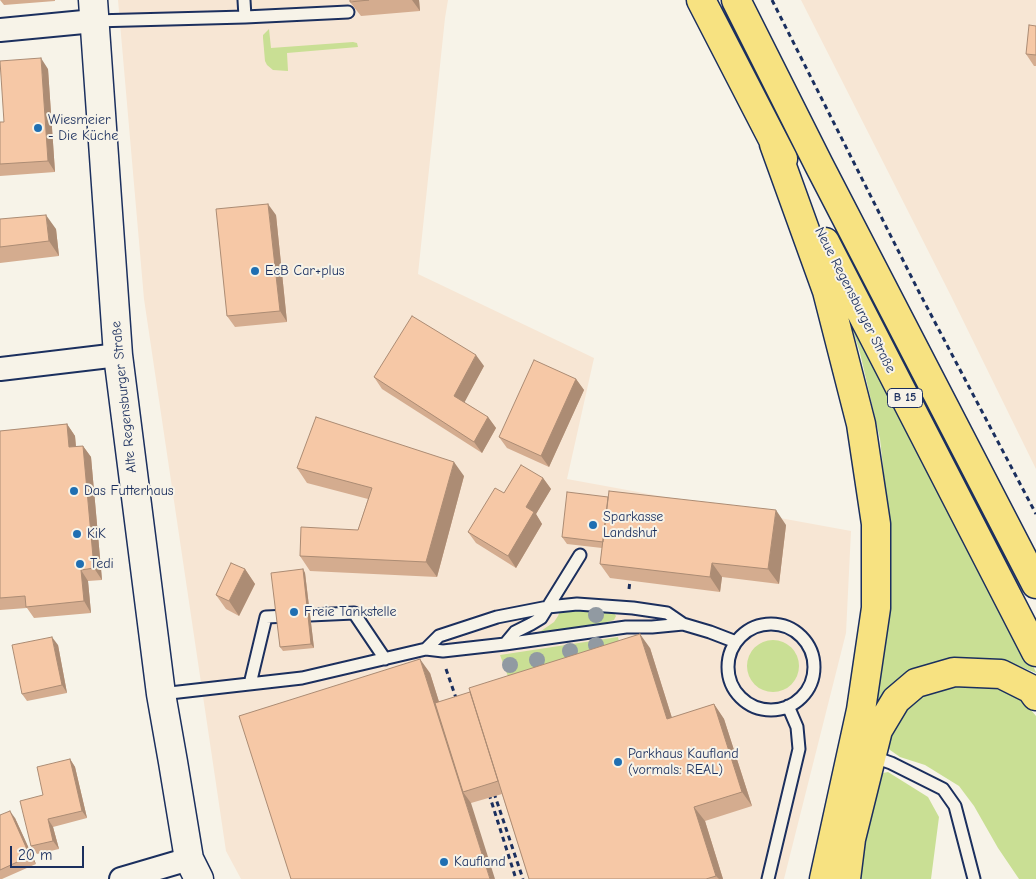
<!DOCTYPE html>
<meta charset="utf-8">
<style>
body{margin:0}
#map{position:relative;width:1036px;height:879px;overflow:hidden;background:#f7f3e8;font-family:"Comic Neue",sans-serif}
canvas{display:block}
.scale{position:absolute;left:10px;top:846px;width:74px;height:22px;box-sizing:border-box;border:2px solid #1b2f5e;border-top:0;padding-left:6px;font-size:15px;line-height:18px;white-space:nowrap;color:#1b2f5e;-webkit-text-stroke:4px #f7f3e8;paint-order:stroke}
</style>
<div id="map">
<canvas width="1036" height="879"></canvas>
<div class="scale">20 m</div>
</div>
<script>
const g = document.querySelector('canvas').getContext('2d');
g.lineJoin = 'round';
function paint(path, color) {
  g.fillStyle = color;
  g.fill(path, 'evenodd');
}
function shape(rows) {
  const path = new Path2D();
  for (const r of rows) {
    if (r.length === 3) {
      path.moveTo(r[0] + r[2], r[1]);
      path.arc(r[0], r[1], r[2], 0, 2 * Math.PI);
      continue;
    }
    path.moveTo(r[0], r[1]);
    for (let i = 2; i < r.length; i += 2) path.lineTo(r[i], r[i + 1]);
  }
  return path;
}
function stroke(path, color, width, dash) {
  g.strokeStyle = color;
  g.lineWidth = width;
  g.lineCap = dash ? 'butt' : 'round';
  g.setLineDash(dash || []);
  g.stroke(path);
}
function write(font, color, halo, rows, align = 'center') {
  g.font = font + ' "Comic Neue",sans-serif';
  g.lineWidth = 4;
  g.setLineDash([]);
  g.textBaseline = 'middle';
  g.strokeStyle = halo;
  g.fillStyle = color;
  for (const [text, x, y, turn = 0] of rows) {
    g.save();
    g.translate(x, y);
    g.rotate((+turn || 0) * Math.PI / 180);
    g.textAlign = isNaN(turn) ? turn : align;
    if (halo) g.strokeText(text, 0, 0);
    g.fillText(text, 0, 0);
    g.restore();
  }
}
const built = shape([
 [118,0,448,0,445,18,418,274,594,358,567,479,851,531,846,633,784,879,241,879,226,851,144,299],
 [801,0,1036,0,1036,469,951,296]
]);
const green = shape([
 [269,29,271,48,353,42,357,43,358,47,287,53,288,71,273,70,267,65,265,61,263,38,263,35],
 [842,296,1036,672,1036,673,1009,662,984,659,953,658,927,665,912,671,892,686,880,698,873,710,888,513,880,439,860,353],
 [576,610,604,611,613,612,616,616,614,620,599,624,520,636,535,633,541,631,554,622,558,616,560,611],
 [618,637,619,642,509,679,500,655],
 [773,666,26],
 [962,683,987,685,1018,694,1036,716,1036,879,1019,879,998,848,974,806,959,786,925,765,900,757,890,750,883,740,899,714,924,695],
 [888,772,928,797,939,817,931,879,857,879,873,775]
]);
const path = shape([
 [772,0,919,292,1036,514],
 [629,589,630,581],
 [446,669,456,698],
 [494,793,523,879],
 [489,794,516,879]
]);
const lane = shape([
 [245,17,348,12],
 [94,21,245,17,244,0],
 [771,667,43],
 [505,644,515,632,531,624,541,618,580,555],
 [426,649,439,636,497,617,548,607,577,604,633,608,667,613,683,624,710,632,736,642],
 [250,684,266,617,354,613,385,659],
 [161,694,302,678,426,649,443,651,505,644,626,627,652,627,683,624],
 [871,756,891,763,943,789,955,806,974,879],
 [768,879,799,749,797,727,788,706]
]);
const street = shape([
 [0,30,94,21],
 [0,369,118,355],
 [121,879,189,859]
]);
const secondary = shape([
 [93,0,118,355,161,694,173,762,189,859,199,879]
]);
const highway = shape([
 [701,0,783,159],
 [736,0,819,165,1036,584],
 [774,144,827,291,861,424,876,524,876,608,861,710,824,879],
 [825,242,1036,652],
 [846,879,851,839,878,730,896,700,916,683,954,672,1001,674,1031,689,1036,696]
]);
const trees = [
 [596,615],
 [596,645],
 [570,651],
 [537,660],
 [510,665]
];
const wall = shape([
 [0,0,55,0,55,1,4,5],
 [350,0,419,0,420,11,361,16,350,2],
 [1036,26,1036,66,1034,66,1026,54],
 [48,69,55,172,0,176,0,122,4,122],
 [276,215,287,322,235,327,227,316],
 [0,219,56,229,59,256,0,263],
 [484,366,464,402,488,417,496,428,482,453,382,389,374,377],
 [576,379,584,390,549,467,507,448,499,437],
 [67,424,75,436,76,447,83,446,91,457,102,580,88,581,91,613,34,618,27,608,0,610,0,431],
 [297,468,464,476,437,577,310,571,300,556,358,530,368,499,307,483],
 [543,478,551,489,536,514,542,524,516,568,476,543,468,532,504,493],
 [786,525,779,584,722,577,720,592,610,578,600,564,602,548,567,544,562,537],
 [245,569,255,584,239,616,226,609,216,595],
 [303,569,305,573,314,648,283,651,280,647],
 [58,645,67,693,27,701,22,694],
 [650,648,672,718,714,704,724,719,752,806,705,821,723,879,529,879,502,794,471,803,291,879,430,673,439,702],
 [70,759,75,767,87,818,53,827,59,849,37,854,31,846,43,795],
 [0,815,15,818,36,864,2,879,0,879]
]);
const shadedWall = shape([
 [412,0,419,0,420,11],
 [41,58,48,69,55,172,48,161],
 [268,204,276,215,287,322,280,311],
 [46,215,56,229,59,256,49,241],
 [476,355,484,366,462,407,454,396],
 [576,379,584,390,549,467,541,456],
 [488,417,496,428,482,453,474,442],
 [67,424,75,436,77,459,69,447],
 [83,446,91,457,102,580,94,568],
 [454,462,464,476,437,577,426,562],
 [543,478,551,489,536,514,542,524,516,568,508,556,526,507],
 [776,510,786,525,779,584,768,569],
 [712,563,722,577,720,592,710,577],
 [245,569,255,584,239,616,229,601],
 [303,569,305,573,314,648,311,644],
 [81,570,88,581,91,613,84,601],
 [640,634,650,648,677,734,667,719],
 [52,637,58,645,67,693,62,685],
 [420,659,430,673,467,791,463,792,471,803,495,879,490,879],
 [714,704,724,719,752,806,742,792],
 [70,759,75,767,87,818,82,811],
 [694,807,705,821,723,879,719,879,716,876],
 [10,811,15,818,36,864,30,856],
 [48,819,53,827,59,849,53,841]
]);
const building = shape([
 [350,0,369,0,350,2,350,0],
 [1029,25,1036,26,1036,55,1026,54,1029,25],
 [41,58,48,161,0,164,0,122,4,122,0,61,41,58],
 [268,204,280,311,227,316,216,209,268,204],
 [46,215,49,241,0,247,0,219,46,215],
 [412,316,476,355,454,396,488,417,474,442,374,377,412,316],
 [534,360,576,379,541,456,499,437,534,360],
 [316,417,454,462,426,562,300,556,301,527,358,530,372,488,297,468,316,417],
 [67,424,69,447,83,446,94,568,81,570,84,601,26,607,25,596,0,598,0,431,67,424],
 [521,465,543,478,526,507,534,512,508,556,468,532,495,488,504,493,521,465],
 [609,491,776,510,768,569,712,563,710,577,600,564,609,491],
 [567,492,608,497,603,542,562,537,567,492],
 [231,563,245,569,229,601,216,595,231,563],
 [303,569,311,644,280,647,271,573,303,569],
 [640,634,667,719,714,704,742,792,694,807,716,876,706,879,529,879,469,688,640,634],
 [52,637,62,685,22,694,12,645,52,637],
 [420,659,490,879,291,879,239,716,420,659],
 [470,692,498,781,495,782,463,792,435,703,470,692],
 [70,759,82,811,48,819,53,841,31,846,20,801,43,795,37,767,70,759],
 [10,811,30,856,0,870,0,815,10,811]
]);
const markers = [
 [38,128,5,"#1f6fb2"],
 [255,271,5,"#1f6fb2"],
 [74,491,5,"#1f6fb2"],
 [593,525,5,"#1f6fb2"],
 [77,534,5,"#1f6fb2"],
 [80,564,5,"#1f6fb2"],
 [294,612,5,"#1f6fb2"],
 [618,762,5,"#1f6fb2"],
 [444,862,5,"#1f6fb2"]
];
const shields = [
 [905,398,35]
];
const shieldNames = [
 ["B 15",905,398]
];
const poiNames = [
 ["Wiesmeier",48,120],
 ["- Die Küche",48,136],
 ["EcB Car+plus",265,271],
 ["Das Futterhaus",84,491],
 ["Sparkasse",603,517],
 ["Landshut",603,533],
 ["KiK",87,534],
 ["Tedi",90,564],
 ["Freie Tankstelle",304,612],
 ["Parkhaus Kaufland",628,754],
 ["(vormals: REAL)",628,770],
 ["Kaufland",454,862]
];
const streetNames = [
 ["Neue Regensburger Straße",855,300,63],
 ["Alte Regensburger Straße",124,397,-96]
];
paint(built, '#f7e6d4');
paint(green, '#c9df94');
stroke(lane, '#1b2f5e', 15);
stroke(street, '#1b2f5e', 26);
stroke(secondary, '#1b2f5e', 31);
stroke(highway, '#1b2f5e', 31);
stroke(path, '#1b2f5e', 3, [5, 4]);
stroke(lane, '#f7f3e8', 11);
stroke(street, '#f7f3e8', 22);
stroke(secondary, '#f7f3e8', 28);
stroke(highway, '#f7e281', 28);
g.fillStyle = '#919aa2';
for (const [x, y] of trees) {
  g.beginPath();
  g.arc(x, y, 8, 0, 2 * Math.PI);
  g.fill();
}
paint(wall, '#d4ac8f');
paint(shadedWall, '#ac8c74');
paint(building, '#f6c8a6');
stroke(building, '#ac8c74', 1);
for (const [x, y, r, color] of markers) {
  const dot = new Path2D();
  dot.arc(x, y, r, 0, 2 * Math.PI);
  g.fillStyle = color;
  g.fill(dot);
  stroke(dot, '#f7f3e8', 2);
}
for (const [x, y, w] of shields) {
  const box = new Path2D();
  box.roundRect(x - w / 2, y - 9.5, w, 19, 4);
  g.fillStyle = '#f7f3e8';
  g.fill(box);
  stroke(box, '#1b2f5e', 1);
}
write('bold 12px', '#1b2f5e', null, shieldNames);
write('14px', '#1b2f5e', '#f7f3e8', poiNames, 'left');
write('14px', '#1b2f5e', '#f7f3e8', streetNames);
</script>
